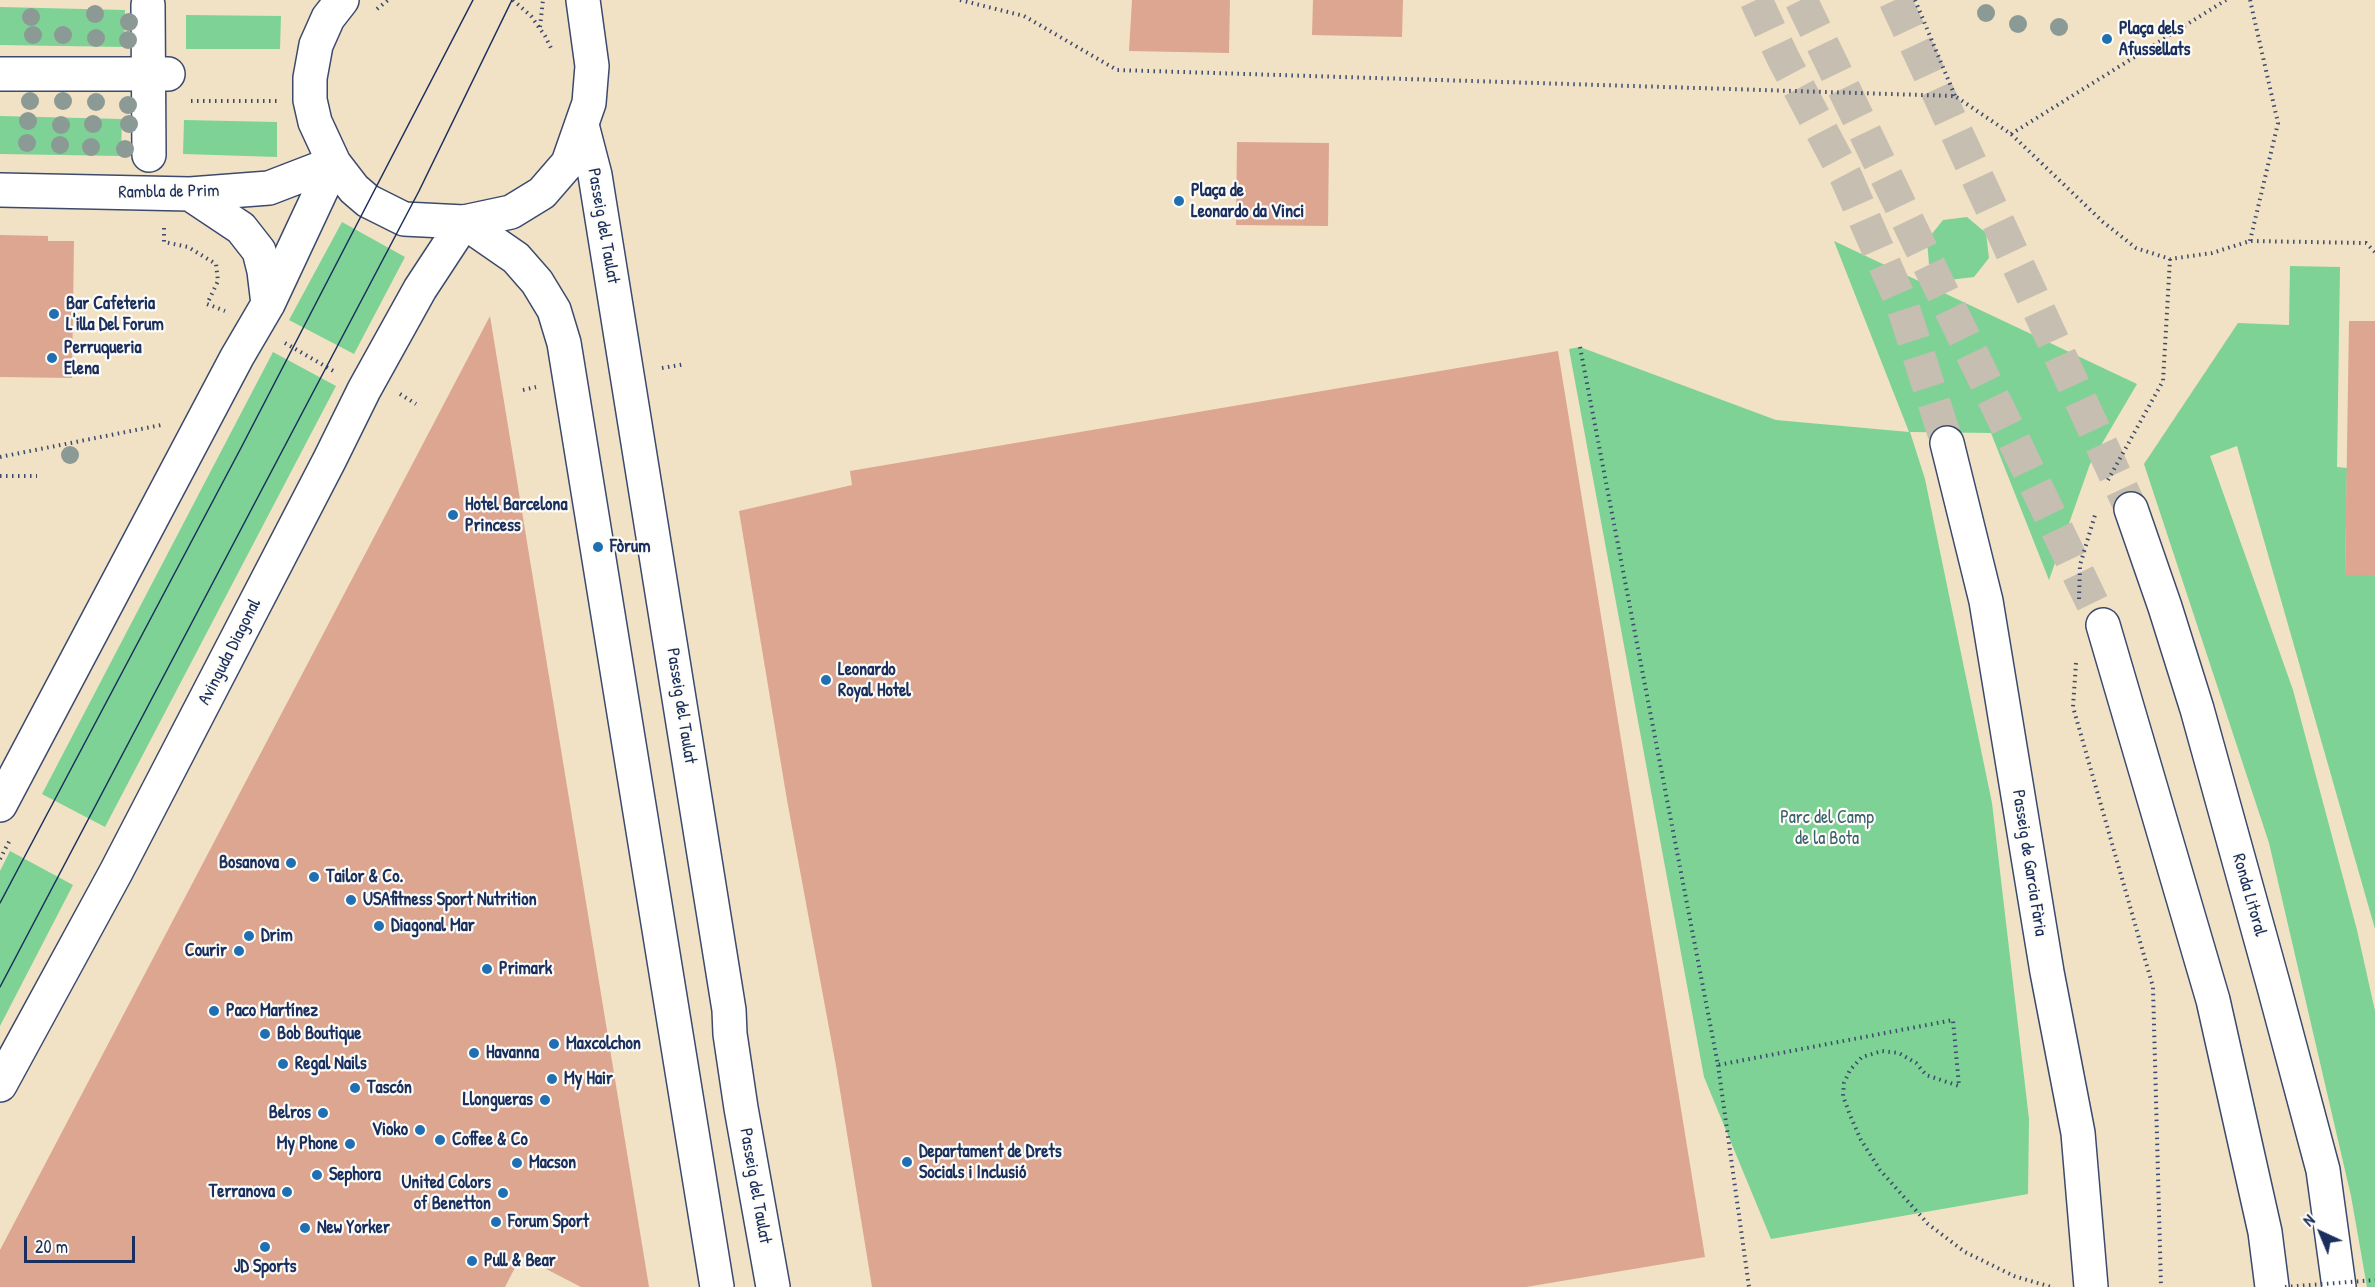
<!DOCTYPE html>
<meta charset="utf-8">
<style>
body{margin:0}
#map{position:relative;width:2375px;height:1287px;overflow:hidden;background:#f1e2c5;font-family:"Patrick Hand",sans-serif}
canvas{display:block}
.north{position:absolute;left:2291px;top:1203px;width:60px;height:60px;-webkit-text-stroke:4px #fdfcf7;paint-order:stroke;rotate:316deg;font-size:16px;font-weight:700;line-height:24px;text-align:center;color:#1b2f5e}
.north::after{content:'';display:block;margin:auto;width:21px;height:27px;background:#1b2f5e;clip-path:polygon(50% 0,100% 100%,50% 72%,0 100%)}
.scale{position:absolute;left:24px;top:1236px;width:111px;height:27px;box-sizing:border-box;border:3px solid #1b2f5e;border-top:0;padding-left:8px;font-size:18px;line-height:21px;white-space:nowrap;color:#1b2f5e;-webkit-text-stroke:4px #fdfcf7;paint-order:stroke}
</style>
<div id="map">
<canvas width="2375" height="1287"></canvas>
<div class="north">N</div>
<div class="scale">20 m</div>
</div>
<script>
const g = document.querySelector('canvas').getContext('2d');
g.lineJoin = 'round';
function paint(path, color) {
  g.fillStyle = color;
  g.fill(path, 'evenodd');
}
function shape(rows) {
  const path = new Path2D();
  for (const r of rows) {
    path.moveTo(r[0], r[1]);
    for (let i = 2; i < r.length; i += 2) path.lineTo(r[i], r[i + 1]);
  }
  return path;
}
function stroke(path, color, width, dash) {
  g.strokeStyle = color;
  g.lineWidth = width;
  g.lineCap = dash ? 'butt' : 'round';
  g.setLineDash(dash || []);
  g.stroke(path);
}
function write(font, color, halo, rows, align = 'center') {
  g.font = font + ' "Patrick Hand",sans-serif';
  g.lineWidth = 4.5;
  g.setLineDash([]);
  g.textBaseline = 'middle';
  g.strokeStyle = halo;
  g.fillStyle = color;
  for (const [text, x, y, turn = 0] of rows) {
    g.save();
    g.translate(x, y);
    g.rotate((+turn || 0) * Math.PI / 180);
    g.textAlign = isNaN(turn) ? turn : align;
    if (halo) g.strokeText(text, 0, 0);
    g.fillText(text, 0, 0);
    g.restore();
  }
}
const green = shape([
 [0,7,125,10,124,47,0,45],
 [186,15,281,16,280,49,186,49],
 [0,116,122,119,121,156,0,154],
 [184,120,277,122,277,157,183,154],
 [1967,217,1986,233,1989,258,1974,277,1949,280,1929,264,1927,240,1943,220],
 [342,222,405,257,354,354,289,320],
 [1834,241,2137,384,2090,464,2049,580,1991,433,1910,432,1925,479,1992,803,2029,1119,2028,1194,1771,1239,1704,1077,1569,349,1580,347,1776,420,1909,432],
 [2290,266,2340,267,2337,467,2347,468,2345,575,2375,575,2375,929,2237,446,2210,456,2293,690,2357,930,2375,1011,2375,1287,2367,1287,2351,1196,2269,843,2144,464,2238,323,2289,325],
 [273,352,336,386,105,827,42,794],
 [10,851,73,885,0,1026,0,871]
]);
const building = shape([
 [1132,0,1230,0,1229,53,1129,51],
 [1313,0,1403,0,1402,37,1312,35],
 [1237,142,1329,143,1328,226,1236,225],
 [0,235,48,236,48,241,74,241,72,378,0,377],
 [490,316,649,1287,581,1287,521,1256,505,1287,0,1287,0,1250],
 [2349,321,2375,321,2375,575,2345,575],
 [1558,351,1705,1257,1526,1287,872,1287,836,1066,787,800,739,511,852,485,850,471]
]);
const majorTunnel = shape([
 [1756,0,1783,58,1846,177,1902,304,1947,443]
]);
const highwayTunnel = shape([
 [1801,0,2103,625],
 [1895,0,2131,509]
]);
const path = shape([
 [513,0,531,16,545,36,552,50],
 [960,0,1024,16,1117,70,1955,96,2011,134,2103,222,2136,248,2170,259,2212,253,2250,241,2366,243,2375,252],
 [1915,0,1955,96],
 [377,9,388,0],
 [540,27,543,0],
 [191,101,277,101],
 [2011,134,2226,0],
 [164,228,164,242,188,247,216,264,218,281,207,304,225,311],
 [2250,241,2278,123,2250,0],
 [285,343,335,372],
 [1580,347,1718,1065,1953,1020,1959,1086,1926,1075,1916,1063,1899,1053,1882,1051,1862,1057,1850,1070,1844,1083,1843,1096,1850,1115,1861,1140,1880,1170,1928,1224,1965,1252,2014,1276,2051,1287],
 [662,368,685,364],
 [523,390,536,387],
 [400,394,416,404],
 [0,457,161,425],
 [0,476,37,476],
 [2108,480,2163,381,2170,259],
 [2079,599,2080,565,2095,515],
 [2076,663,2073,707,2153,987,2161,1287],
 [0,859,11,838],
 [1718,1065,1749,1287]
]);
const minor = shape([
 [148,5,149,155],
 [0,74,168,74],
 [582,125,595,175,729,1010,730,1034,741,1108,773,1287],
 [464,222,516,258,537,282,554,310,564,343,717,1287]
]);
const major = shape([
 [342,0,328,18,316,45,310,78,310,100,315,122,334,163,354,189,368,201,404,219,464,222,511,212,542,193,568,163,589,103,592,66,583,0],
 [0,190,190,194,269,188,334,163],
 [190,194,241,228,259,251,264,271,268,304],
 [1947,443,1986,601,2047,972,2078,1133,2091,1287],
 [0,805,237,357,268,304,334,163],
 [0,1085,116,872,330,459,364,390,420,289,464,222]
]);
const highway = shape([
 [2131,509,2165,607,2197,709,2274,987,2323,1170,2339,1287],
 [2103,625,2213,1000,2265,1232,2272,1287]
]);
const tram = shape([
 [0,903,242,446,473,0],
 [0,987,419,191,512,0]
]);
const pathBridge = shape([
 [2285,1287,2375,1280]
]);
const trees = [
 [1986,13],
 [95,14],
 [31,17],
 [129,22],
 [2018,24],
 [2059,27],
 [33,35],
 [63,35],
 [96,38],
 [128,40],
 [30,101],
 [63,101],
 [96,102],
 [128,105],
 [28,121],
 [93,124],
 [129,124],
 [61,125],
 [27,143],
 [60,145],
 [91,147],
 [125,149],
 [70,455]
];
const markers = [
 [2107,39,6,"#1f6fb2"],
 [1179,201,6,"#1f6fb2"],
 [54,314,6,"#1f6fb2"],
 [52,358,6,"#1f6fb2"],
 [453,515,6,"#1f6fb2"],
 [598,547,6,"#1f6fb2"],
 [826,680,6,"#1f6fb2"],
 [291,863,6,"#1f6fb2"],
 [314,877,6,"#1f6fb2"],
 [351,900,6,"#1f6fb2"],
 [379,926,6,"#1f6fb2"],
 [249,936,6,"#1f6fb2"],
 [239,951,6,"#1f6fb2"],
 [487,969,6,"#1f6fb2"],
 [214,1011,6,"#1f6fb2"],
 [265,1034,6,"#1f6fb2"],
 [554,1044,6,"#1f6fb2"],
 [474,1053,6,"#1f6fb2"],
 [283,1064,6,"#1f6fb2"],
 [552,1079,6,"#1f6fb2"],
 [355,1088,6,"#1f6fb2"],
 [545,1100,6,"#1f6fb2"],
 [323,1113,6,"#1f6fb2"],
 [420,1130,6,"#1f6fb2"],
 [440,1140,6,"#1f6fb2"],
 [350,1144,6,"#1f6fb2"],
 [907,1162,6,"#1f6fb2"],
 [517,1163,6,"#1f6fb2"],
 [317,1175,6,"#1f6fb2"],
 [287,1192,6,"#1f6fb2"],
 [503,1193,6,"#1f6fb2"],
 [496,1222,6,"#1f6fb2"],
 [305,1228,6,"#1f6fb2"],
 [265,1247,6,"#1f6fb2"],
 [472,1261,6,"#1f6fb2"]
];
const poiNames = [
 ["Plaça dels",2119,29],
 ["Afussellats",2119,50],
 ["Plaça de",1191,191],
 ["Leonardo da Vinci",1191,212],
 ["Bar Cafeteria",66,304],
 ["L'illa Del Forum",66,325],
 ["Perruqueria",64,348],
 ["Elena",64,369],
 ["Hotel Barcelona",465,505],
 ["Princess",465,526],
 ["Fòrum",610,547],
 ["Leonardo",838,670],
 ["Royal Hotel",838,691],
 ["Bosanova",279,863,"right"],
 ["Tailor & Co.",326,877],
 ["USAfitness Sport Nutrition",363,900],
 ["Diagonal Mar",391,926],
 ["Drim",261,936],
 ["Courir",227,951,"right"],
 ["Primark",499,969],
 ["Paco Martínez",226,1011],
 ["Bob Boutique",277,1034],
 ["Maxcolchon",566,1044],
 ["Havanna",486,1053],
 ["Regal Nails",295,1064],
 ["My Hair",564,1079],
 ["Tascón",367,1088],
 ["Llongueras",533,1100,"right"],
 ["Belros",311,1113,"right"],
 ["Vioko",408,1130,"right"],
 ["Coffee & Co",452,1140],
 ["My Phone",338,1144,"right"],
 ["Departament de Drets",919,1152],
 ["Socials i Inclusió",919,1173],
 ["Macson",529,1163],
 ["Sephora",329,1175],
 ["United Colors",491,1183,"right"],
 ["of Benetton",491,1204,"right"],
 ["Terranova",275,1192,"right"],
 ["Forum Sport",508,1222],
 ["New Yorker",317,1228],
 ["Pull & Bear",484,1261],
 ["JD Sports",265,1267,"center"]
];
const streetNames = [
 ["Rambla de Prim",169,192,-1],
 ["Passeig del Taulat",603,226,80],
 ["Avinguda Diagonal",230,652,-63],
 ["Passeig del Taulat",681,706,81],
 ["Passeig de Garcia Fària",2029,863,81],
 ["Ronda Litoral",2249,895,74],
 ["Passeig del Taulat",755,1186,80]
];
const parkNames = [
 ["Parc del Camp",1827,818],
 ["de la Bota",1827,839]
];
paint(green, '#7ed295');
paint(building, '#dca691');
stroke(majorTunnel, '#c6beb0', 33, [33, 16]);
stroke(highwayTunnel, '#c6beb0', 33, [33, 16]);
stroke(minor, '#3b4a6d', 36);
stroke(major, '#3b4a6d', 36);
stroke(highway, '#3b4a6d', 36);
stroke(path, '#3b4a6d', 4, [1.5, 4.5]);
stroke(minor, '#fff', 33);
stroke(major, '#fff', 33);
stroke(highway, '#fff', 33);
stroke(tram, '#1b2f5e', 1.5);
stroke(pathBridge, '#3b4a6d', 4, [1.5, 4.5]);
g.fillStyle = '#8c9a95';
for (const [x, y] of trees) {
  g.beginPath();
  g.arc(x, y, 9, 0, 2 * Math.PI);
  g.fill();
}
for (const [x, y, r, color] of markers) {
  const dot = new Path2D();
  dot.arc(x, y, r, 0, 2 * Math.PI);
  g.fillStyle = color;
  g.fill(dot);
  stroke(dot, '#fdfcf7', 2);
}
write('bold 18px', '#1b2f5e', '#fdfcf7', poiNames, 'left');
write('18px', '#1b2f5e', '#fdfcf7', streetNames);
write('18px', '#39606e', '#fdfcf7', parkNames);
</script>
